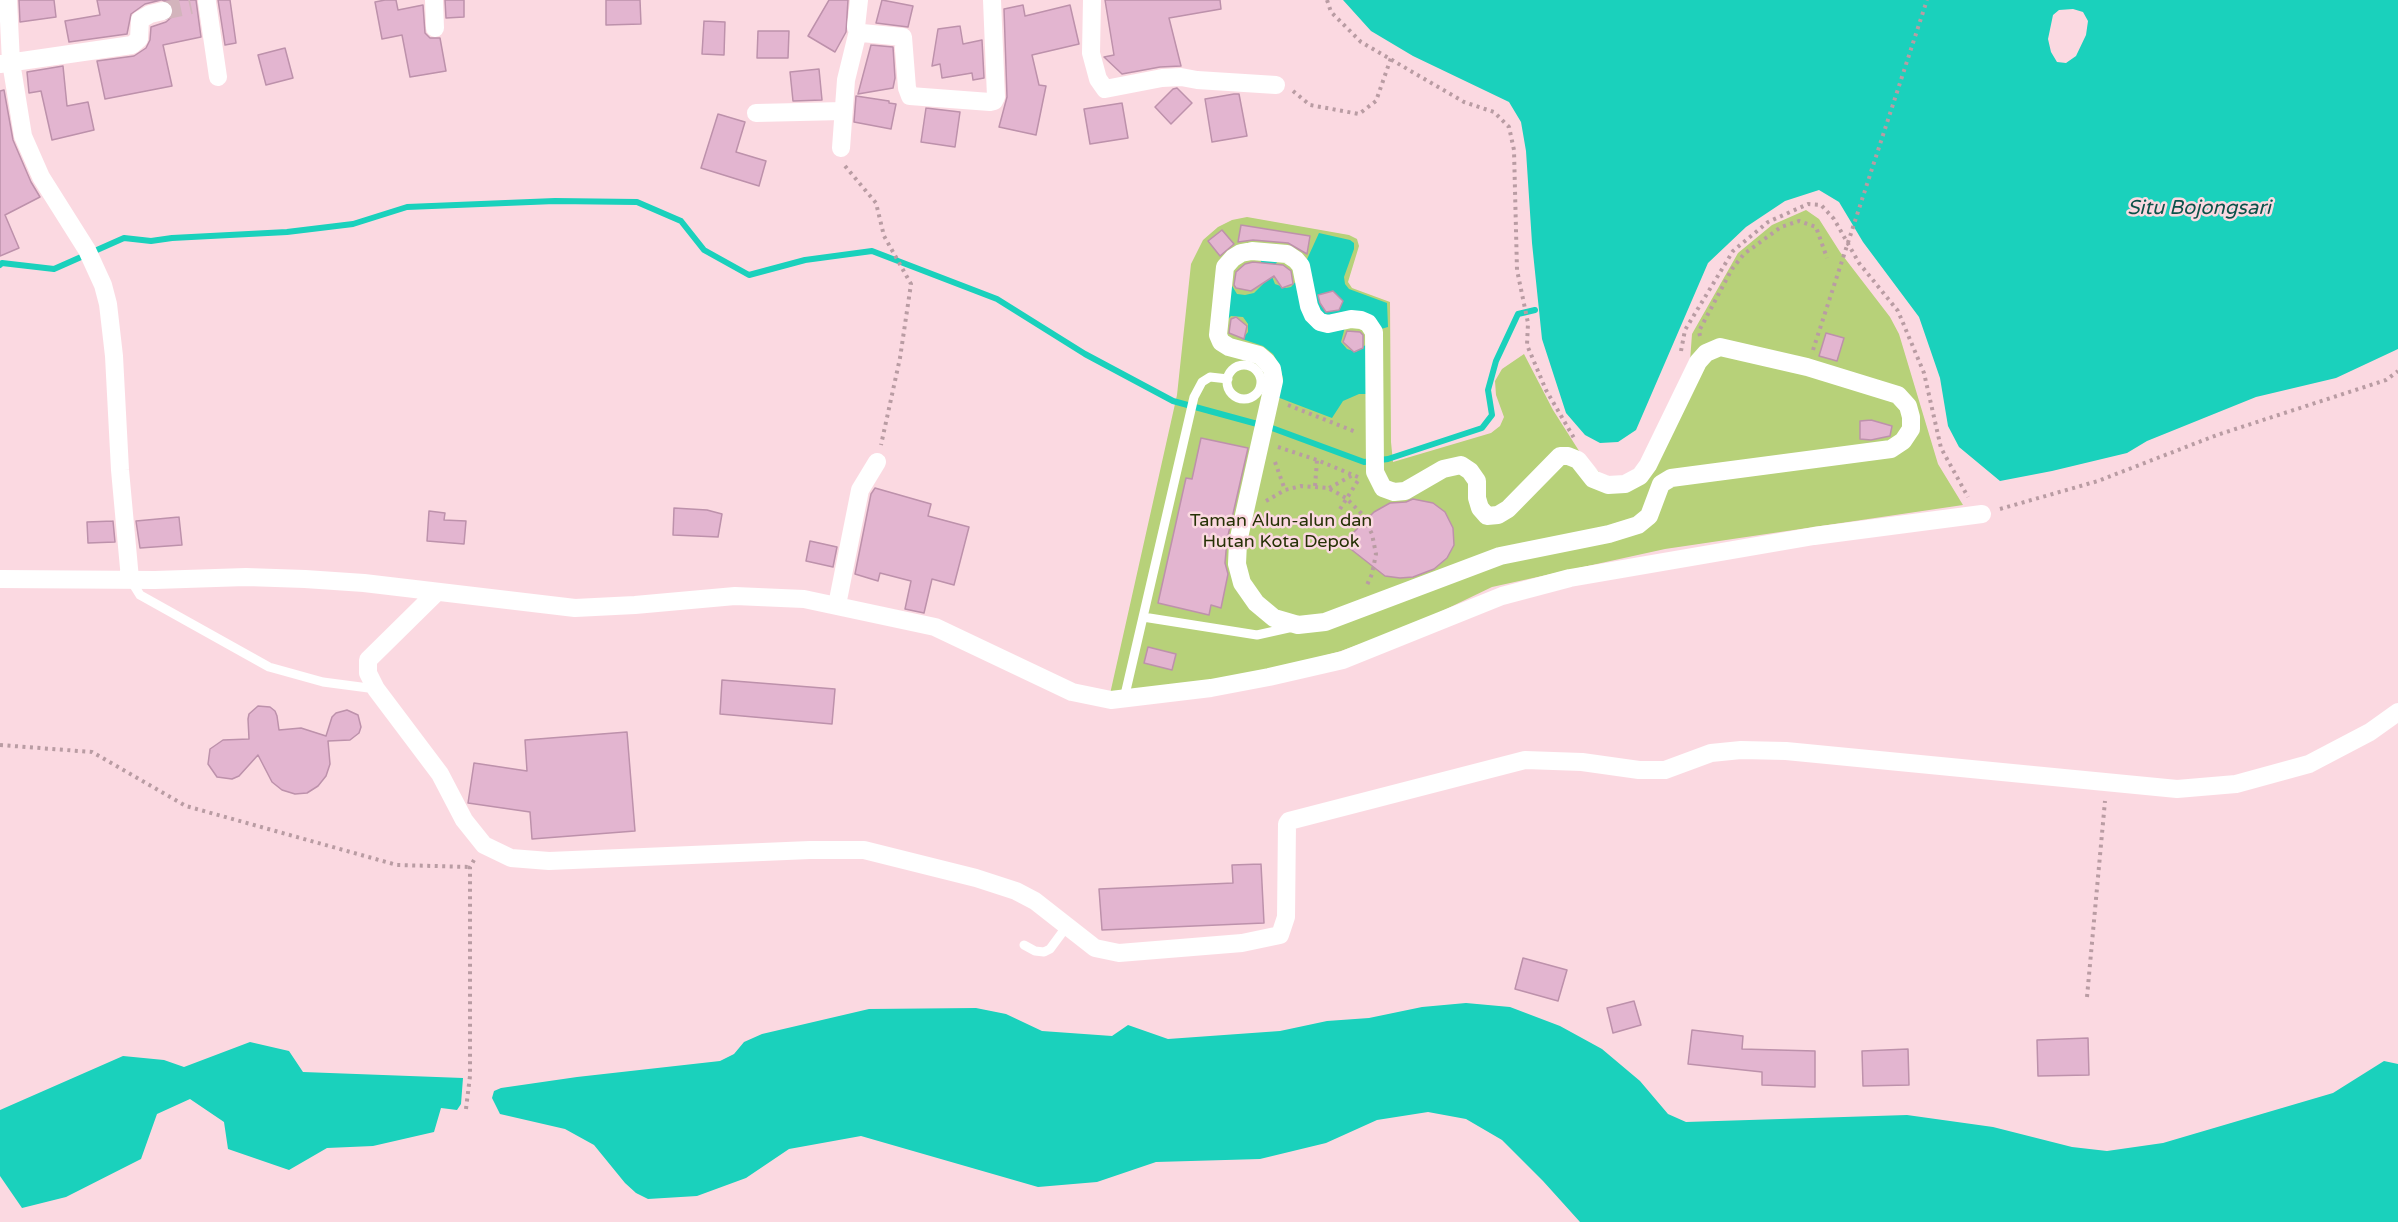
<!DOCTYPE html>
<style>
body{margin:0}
canvas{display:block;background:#fbd9e1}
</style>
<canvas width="2398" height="1222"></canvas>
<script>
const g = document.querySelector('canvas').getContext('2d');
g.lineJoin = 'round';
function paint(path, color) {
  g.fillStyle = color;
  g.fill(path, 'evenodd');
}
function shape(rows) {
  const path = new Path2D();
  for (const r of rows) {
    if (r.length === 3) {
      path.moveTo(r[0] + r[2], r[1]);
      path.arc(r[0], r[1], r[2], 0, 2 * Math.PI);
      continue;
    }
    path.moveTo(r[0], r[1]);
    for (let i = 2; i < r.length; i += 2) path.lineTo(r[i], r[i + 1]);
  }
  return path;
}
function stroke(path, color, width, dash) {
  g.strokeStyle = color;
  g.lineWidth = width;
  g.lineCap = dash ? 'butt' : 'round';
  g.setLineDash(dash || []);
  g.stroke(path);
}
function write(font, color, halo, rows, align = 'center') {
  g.font = font + ' "Varela Round",sans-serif';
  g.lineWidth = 5;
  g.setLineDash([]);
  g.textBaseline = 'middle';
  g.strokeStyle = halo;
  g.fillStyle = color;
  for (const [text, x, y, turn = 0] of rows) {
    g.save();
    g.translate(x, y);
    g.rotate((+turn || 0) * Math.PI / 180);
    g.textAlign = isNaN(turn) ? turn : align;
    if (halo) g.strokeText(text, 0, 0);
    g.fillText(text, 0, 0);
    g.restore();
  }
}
const green = shape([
 [1806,210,1819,219,1840,252,1890,317,1899,334,1938,464,1963,505,1665,549,1492,587,1411,626,1338,652,1237,679,1110,694,1177,395,1191,264,1203,240,1218,227,1232,220,1247,217,1349,235,1357,239,1359,246,1348,282,1352,288,1390,302,1391,442,1393,462,1491,433,1500,426,1504,417,1496,395,1495,381,1502,369,1524,354,1553,410,1581,454,1601,474,1615,478,1629,474,1639,465,1690,361,1692,334,1738,253,1772,225]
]);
const water = shape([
 [1343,0,2398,0,2398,349,2336,378,2256,397,2147,441,2127,453,2052,471,2000,481,1959,447,1948,426,1940,378,1919,317,1863,242,1839,202,1819,190,1785,201,1746,227,1708,263,1636,430,1618,442,1600,443,1585,435,1566,413,1542,339,1532,243,1526,151,1521,122,1509,102,1413,56,1371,31],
 [2073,9,2083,12,2088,21,2086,35,2076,56,2066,63,2057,62,2051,52,2048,39,2053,15,2059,10],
 [1319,233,1350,240,1354,243,1354,249,1344,277,1345,284,1349,289,1387,303,1388,327,1381,329,1349,312,1341,342,1347,349,1356,352,1368,343,1369,394,1359,394,1343,401,1332,418,1277,397,1283,379,1280,366,1273,354,1263,346,1242,339,1248,332,1248,324,1243,317,1231,316,1225,322,1229,281,1237,294,1245,295,1254,293,1263,284,1266,274,1260,259,1279,260,1272,268,1271,274,1275,284,1286,288,1291,287,1298,279],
 [1466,1003,1510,1007,1560,1026,1602,1049,1640,1081,1668,1114,1686,1122,1907,1115,1993,1127,2072,1147,2107,1151,2163,1143,2333,1093,2384,1061,2398,1064,2398,1222,1580,1222,1543,1181,1502,1140,1466,1119,1428,1112,1377,1120,1326,1143,1260,1159,1156,1162,1097,1182,1038,1187,861,1136,789,1149,746,1178,697,1196,648,1199,636,1193,625,1183,594,1145,565,1129,500,1114,492,1098,494,1091,501,1088,577,1077,720,1061,734,1054,744,1042,762,1034,869,1009,976,1008,1006,1014,1042,1031,1112,1036,1128,1025,1168,1039,1280,1031,1327,1021,1369,1018,1422,1007],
 [250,1042,289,1051,303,1072,463,1078,461,1104,457,1110,441,1108,434,1132,373,1146,327,1148,289,1170,228,1149,224,1122,190,1099,157,1114,141,1159,66,1197,22,1208,0,1176,0,1110,123,1056,164,1060,184,1067]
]);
const stream = shape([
 [0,265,2,263,54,269,124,238,151,241,172,238,287,232,353,224,407,207,555,201,637,202,681,221,704,250,749,275,805,260,872,251,997,299,1085,354,1173,401,1272,428,1364,462,1388,459,1482,428,1492,415,1488,390,1496,361,1518,314,1535,310]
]);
const building = shape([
 [19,0,54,0,56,17,20,22,19,0],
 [97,0,161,0,145,4,131,14,127,34,69,42,65,21,100,15,97,0],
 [162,0,196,0,201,37,163,45,172,86,105,99,97,61,134,56,146,48,150,40,151,27,166,22,174,15,172,4,162,0],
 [218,0,230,0,236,43,225,45,218,0],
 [385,0,396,0,398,10,423,5,425,33,430,38,440,38,446,71,410,77,402,35,382,39,375,2,385,0],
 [445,0,464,0,464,17,446,18,445,0],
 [606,0,640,0,641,24,606,25,606,0],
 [829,0,848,0,846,32,835,52,808,36,829,0],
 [882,0,913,6,908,27,876,23,882,0],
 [1105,0,1220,0,1221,9,1169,18,1181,66,1160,67,1122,74,1104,57,1114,55,1105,0],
 [1023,5,1025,16,1070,5,1079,44,1032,55,1039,85,1046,86,1036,135,999,127,1007,97,1004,9,1023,5],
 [704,21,725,22,724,55,702,54,704,21],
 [960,26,963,44,982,40,984,78,973,80,972,73,942,78,940,64,932,66,938,29,960,26],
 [758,31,789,31,788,58,757,58,758,31],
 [871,45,893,47,895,78,893,88,858,94,871,45],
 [285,48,293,78,266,85,258,55,285,48],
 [63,66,67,106,88,102,94,130,52,140,41,91,29,93,27,72,63,66],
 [819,69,822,100,793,101,790,72,819,69],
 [1177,88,1192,103,1171,124,1155,107,1173,89,1177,88],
 [4,90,13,140,31,182,40,197,5,215,19,248,0,256,0,91,4,90],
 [1234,94,1239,94,1247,136,1212,142,1205,99,1234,94],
 [856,96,889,101,889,103,896,104,891,129,854,122,856,96],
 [1122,103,1128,138,1090,144,1084,109,1122,103],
 [926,108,960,112,955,147,921,142,926,108],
 [718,114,745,122,736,152,766,161,759,186,701,168,718,114],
 [1241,225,1310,236,1307,254,1288,243,1253,240,1238,242,1241,225],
 [1222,230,1234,244,1220,256,1208,241,1222,230],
 [1253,262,1283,265,1291,271,1293,284,1282,288,1274,276,1251,291,1236,288,1234,285,1236,272,1245,264,1253,262],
 [1333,291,1343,301,1339,310,1326,312,1320,303,1318,295,1333,291],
 [1236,317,1247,326,1244,339,1229,333,1231,319,1236,317],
 [1347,331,1360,332,1363,335,1363,348,1354,352,1343,342,1347,331],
 [1826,333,1844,338,1837,361,1819,356,1826,333],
 [1871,420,1892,426,1890,436,1871,440,1860,439,1860,421,1871,420],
 [1201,438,1248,448,1227,540,1225,563,1228,574,1221,608,1211,605,1209,615,1158,603,1186,478,1192,479,1201,438],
 [875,488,931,504,928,516,969,527,954,585,932,579,924,613,905,609,911,581,880,573,878,581,855,574,871,494,875,488],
 [1413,499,1433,503,1445,512,1453,528,1454,545,1447,558,1434,569,1413,577,1400,578,1385,576,1343,543,1374,512,1390,503,1406,502,1413,499],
 [674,508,707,510,722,514,718,537,673,535,674,508],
 [429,511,445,513,444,520,466,521,464,544,427,541,429,511],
 [179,517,182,545,140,548,136,521,179,517],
 [113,521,115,542,88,543,87,522,113,521],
 [810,541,837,547,833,567,806,561,810,541],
 [1148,647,1176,654,1172,670,1144,663,1148,647],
 [722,680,835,689,832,724,720,714,722,680],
 [258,706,270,707,275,711,277,716,279,730,301,728,326,736,332,717,336,713,347,710,358,715,361,727,359,733,350,740,328,741,330,764,326,776,318,786,307,793,295,794,282,790,272,782,258,755,239,776,232,779,217,777,208,764,210,749,223,740,249,739,248,719,249,714,258,706],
 [627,732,635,831,532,839,530,812,468,803,474,763,527,771,525,740,627,732],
 [1261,864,1264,923,1102,930,1099,889,1233,883,1232,865,1261,864],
 [1523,958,1567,970,1558,1001,1515,989,1523,958],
 [1634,1001,1641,1025,1613,1033,1607,1008,1634,1001],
 [1692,1030,1743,1036,1742,1049,1815,1051,1815,1087,1762,1085,1762,1072,1688,1064,1692,1030],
 [2088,1038,2089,1075,2038,1076,2037,1040,2088,1038],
 [1908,1049,1909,1085,1863,1086,1862,1051,1908,1049]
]);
const streetTunnel = shape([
 [163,11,191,5]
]);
const path = shape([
 [1327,0,1331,12,1361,42,1464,102,1494,112,1509,127,1514,150,1517,270,1528,323,1527,345,1546,390,1574,438],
 [1293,91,1310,105,1359,114,1376,101,1391,58],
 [845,166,876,203,884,236,911,284,900,358,881,445],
 [1700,336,1699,331,1732,269,1744,254,1781,227,1799,221,1816,227,1827,258],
 [1813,350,1927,0],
 [1681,351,1685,330,1733,251,1768,222,1808,204,1821,205,1834,219,1859,263,1898,311,1924,373,1941,448,1968,497],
 [1288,405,1356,432],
 [1278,447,1317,460,1358,477],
 [1275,462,1285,490],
 [1315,486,1317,460],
 [1329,488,1353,475],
 [1266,501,1285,490,1301,486,1328,488,1346,498,1362,514,1372,534,1376,554,1372,574,1367,585],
 [1340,509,1359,479],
 [2000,509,2098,481,2217,435,2386,380,2398,371],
 [0,745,92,752,186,806,397,865,470,867],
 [2087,997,2105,801],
 [466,1109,470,1076,470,867,474,860]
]);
const lane = shape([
 [1244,382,17],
 [130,579,140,595,269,667,323,682,376,689],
 [1143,617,1194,397,1202,382,1210,377,1228,379],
 [1124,699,1143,617,1257,635,1293,627],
 [1024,945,1035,951,1044,952,1050,949,1067,926]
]);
const street = shape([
 [8,0,11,62,23,136,41,177,87,250,103,285,108,304,114,356,120,470,130,579],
 [434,0,435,28],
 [859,0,856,27,858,31,862,33,903,37,907,88,910,96,990,102,994,101,996,97,992,0],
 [1092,0,1091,53,1098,79,1105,89,1162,78,1181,77,1197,80,1276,85],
 [207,2,218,77],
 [0,64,132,45,139,39,140,20,150,14,163,11],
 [756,113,843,111],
 [841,148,846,80,858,31],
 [1252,251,1287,254,1296,260,1301,266,1309,306,1313,315,1320,322,1328,324,1351,319,1361,320,1368,323,1374,332,1375,472,1383,488,1394,492,1405,491,1443,469,1461,465,1470,471,1477,481,1477,498,1480,508,1487,516,1498,515,1508,509,1560,456,1568,456,1578,460,1593,479,1608,485,1625,484,1640,476,1648,465,1698,362,1706,353,1720,347,1807,367,1898,395,1908,406,1911,417,1911,429,1903,441,1891,449,1671,478,1661,484,1649,516,1638,525,1609,534,1500,556,1325,622,1298,625,1274,618,1256,603,1242,583,1237,564,1238,542,1274,381,1272,369,1266,361,1259,355,1229,347,1221,342,1218,335,1225,267,1233,258,1241,253,1252,251],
 [0,579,155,580,246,577,305,579,364,583,575,608,635,605,735,596,804,599,935,627,1072,692,1111,700,1211,688,1269,677,1343,660,1502,596,1570,578,1814,536,1982,514],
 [436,593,368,660,368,673,376,689,440,774,464,820,484,845,511,858,549,861,810,850,864,850,976,878,1016,891,1035,901,1095,948,1119,953,1242,943,1280,935,1286,917,1287,824,1289,821,1525,760,1582,762,1639,770,1665,770,1711,753,1741,750,1786,751,2177,789,2236,784,2309,764,2370,732,2398,712],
 [837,605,860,490,877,462]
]);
const parkNames = [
 ["Taman Alun-alun dan",1281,521],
 ["Hutan Kota Depok",1281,542]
];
const waterNames = [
 ["Situ Bojongsari",2199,209]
];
paint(green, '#b7d179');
paint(water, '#1ad1bc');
stroke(stream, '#1ad1bc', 6);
paint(building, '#e3b5d0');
stroke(building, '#bd91ab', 1.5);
stroke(streetTunnel, '#d3b4bc', 18, [18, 9]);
stroke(path, '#b99ca3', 4, [3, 4.5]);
stroke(lane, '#fff', 9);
stroke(street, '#fff', 18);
write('18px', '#263105', '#fbd9e1', parkNames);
write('italic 20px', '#0c5149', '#fbd9e1', waterNames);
</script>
